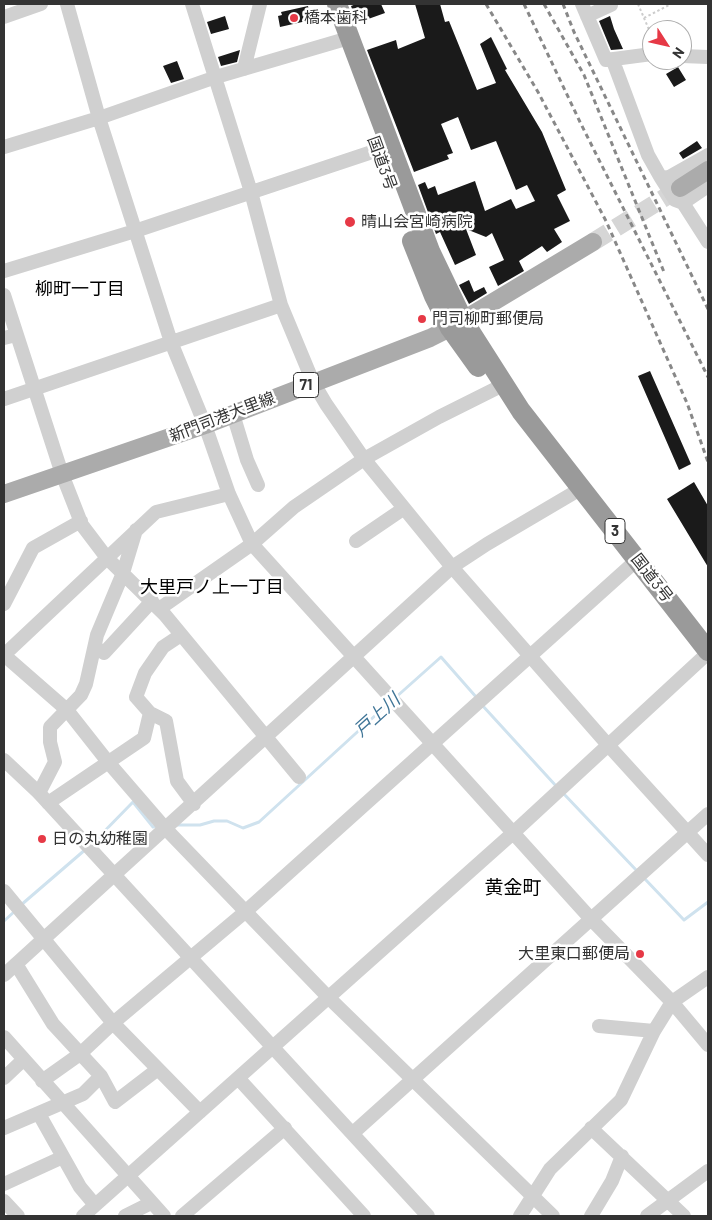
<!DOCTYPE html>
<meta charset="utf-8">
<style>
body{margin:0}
#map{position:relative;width:712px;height:1220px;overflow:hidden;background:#fff;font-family:Barlow,sans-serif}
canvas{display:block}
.frame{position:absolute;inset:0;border:5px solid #333;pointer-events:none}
.north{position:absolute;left:642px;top:20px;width:50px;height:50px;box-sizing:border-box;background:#fff;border:1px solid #adadad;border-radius:50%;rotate:125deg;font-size:14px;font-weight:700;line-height:20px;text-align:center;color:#333}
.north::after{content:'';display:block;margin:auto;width:18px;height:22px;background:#e63946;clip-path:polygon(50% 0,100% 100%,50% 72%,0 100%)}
</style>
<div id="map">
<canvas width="712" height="1220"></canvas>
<div class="frame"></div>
<div class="north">N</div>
</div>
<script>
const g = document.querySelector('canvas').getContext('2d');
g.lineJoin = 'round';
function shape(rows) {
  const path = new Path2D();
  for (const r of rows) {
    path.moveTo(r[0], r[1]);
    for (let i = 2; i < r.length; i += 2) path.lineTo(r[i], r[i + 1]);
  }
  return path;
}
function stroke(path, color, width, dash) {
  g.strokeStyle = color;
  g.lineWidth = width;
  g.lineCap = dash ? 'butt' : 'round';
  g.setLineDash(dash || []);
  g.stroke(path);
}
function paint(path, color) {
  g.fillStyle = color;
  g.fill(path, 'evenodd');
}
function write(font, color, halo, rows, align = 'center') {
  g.font = font + ' Barlow,"Noto Sans JP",sans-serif';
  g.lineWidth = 5;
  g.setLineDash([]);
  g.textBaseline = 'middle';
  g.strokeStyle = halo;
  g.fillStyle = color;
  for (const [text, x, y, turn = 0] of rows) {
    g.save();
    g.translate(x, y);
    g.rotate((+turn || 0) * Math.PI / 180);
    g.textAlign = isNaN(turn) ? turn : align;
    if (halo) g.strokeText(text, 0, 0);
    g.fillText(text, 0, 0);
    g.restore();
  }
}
const stream = shape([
 [395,698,441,657,477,698],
 [482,705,557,787],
 [563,793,638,872],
 [176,825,200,825,214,821,227,821,243,828,259,822,390,702],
 [91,845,133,802,153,827,158,826],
 [644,878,684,920,708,902],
 [21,905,86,849],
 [4,921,15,911]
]);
const building = shape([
 [356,4,381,4,385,13,357,23,351,6],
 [415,4,440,4,445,22,449,21,477,90,496,83,480,44,491,37,507,69,505,70,542,132,566,190,557,195,570,221,554,229,562,242,547,252,542,246,519,261,524,271,498,286,489,267,504,260,492,233,486,237,466,229,476,255,455,265,440,232,436,234,418,185,425,182,428,189,435,186,438,195,475,181,485,211,511,199,516,209,535,201,527,185,516,190,496,141,471,150,458,117,441,124,453,153,447,155,449,159,414,172,367,50,396,40,398,49,425,38],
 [308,6,311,20,280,27,278,16,282,15,281,12],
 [225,16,229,29,211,34,207,22],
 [610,16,614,29,623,49,611,50,599,21],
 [240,50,237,62,221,66,218,57],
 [177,61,184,79,171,83,163,66],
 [678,67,686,80,674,87,666,74],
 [697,141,702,148,683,159,679,153],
 [469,280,474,292,484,287,487,293,469,304,459,285],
 [650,371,691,464,679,470,638,376],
 [694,482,708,506,708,567,667,499]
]);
const majorTunnel = shape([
 [593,242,680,188]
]);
const path = shape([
 [638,4,650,32,651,41],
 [644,18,671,4]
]);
const minor = shape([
 [67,4,99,118,171,342,205,425,229,494,252,544,591,919,672,1002,708,1045],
 [192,4,251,192,281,305,313,382,326,404,364,459,452,567,608,745,708,855],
 [582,4,606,60,652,54],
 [587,16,611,5,611,4],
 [4,17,41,4],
 [682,56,708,57],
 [613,61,648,155,661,178,669,177,708,155],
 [244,69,260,4],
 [4,147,99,118,216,77,349,38],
 [661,178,675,200,683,203,708,242],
 [683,203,708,186],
 [4,271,135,231,390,146],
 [4,295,62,474,82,525,107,558,165,615,299,777],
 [4,338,16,335],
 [4,399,281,305],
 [233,414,247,460,258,485],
 [356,541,403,509],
 [4,604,33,548,81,521],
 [159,609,252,544,294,507,364,459,439,417,495,389],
 [95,647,104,653,152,601],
 [4,655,67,710,108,762,165,828,328,997,553,1216],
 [4,655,156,512,229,494],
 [150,713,166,721,177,781,194,804],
 [4,760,39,793,428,1216],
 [39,793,55,762,50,742,50,727,81,695,86,684,97,635,123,573,136,530],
 [48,803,144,738,150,713,136,697,145,673,163,647,181,635],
 [4,891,113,1023,200,1112],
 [16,964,53,1024,101,1076,115,1102,158,1069],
 [4,975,452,567,487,544,582,488],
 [599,1026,654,1031],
 [4,1037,164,1216],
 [4,1078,23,1060],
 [238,1078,364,1216],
 [42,1081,80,1054,113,1023,245,912,638,559],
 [39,1114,80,1187,95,1205],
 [4,1128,83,1094,101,1076],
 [591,1128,684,1216],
 [353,1133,708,814],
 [4,1184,63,1157],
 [4,1201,18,1216],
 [83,1216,513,833,708,653],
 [125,1216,151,1203],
 [182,1216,285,1128],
 [520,1216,550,1169,621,1100,654,1031,672,1002,708,977],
 [591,1216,612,1181,622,1156],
 [647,1216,708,1171]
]);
const major = shape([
 [680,188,708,170],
 [4,494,205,425,430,338,450,328,593,242]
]);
const highway = shape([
 [337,4,430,251,463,320,521,411,708,651],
 [412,241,434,296,450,328,478,367]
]);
const rail = shape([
 [486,4,538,92,606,221,687,403,708,462],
 [524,4,580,122,708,377],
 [544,4,584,75,664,272],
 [563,4,574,32,708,309]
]);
const markers = [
 [294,18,5,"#e63946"],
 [350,222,6,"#e63946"],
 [422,319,5,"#e63946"],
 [42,839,5,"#e63946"],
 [640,954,5,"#e63946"]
];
const shields = [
 [306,385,25],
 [615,531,20]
];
const shieldNames = [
 ["71",306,385],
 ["3",615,531]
];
const poiNames = [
 ["橋本歯科",304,18],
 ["晴山会宮崎病院",361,222],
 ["門司柳町郵便局",432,319],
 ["日の丸幼稚園",52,839],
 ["大里東口郵便局",630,954,"right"]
];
const streetNames = [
 ["国道3号",382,163,70],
 ["新門司港大里線",222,417,-21],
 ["国道3号",652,578,52]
];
const neighbourhoodNames = [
 ["柳町一丁目",80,289],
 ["大里戸ノ上一丁目",212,587]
];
const waterNames = [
 ["戸上川",377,715,-42]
];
const quarterNames = [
 ["黄金町",513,888]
];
stroke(stream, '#cfe2ee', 3);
paint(building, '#1a1a1a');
stroke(majorTunnel, '#d6d6d6', 18, [18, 9]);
stroke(path, '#cdcdcd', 2, [2.5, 2.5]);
stroke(minor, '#d0d0d0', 14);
stroke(major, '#ababab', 18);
stroke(highway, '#9a9a9a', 20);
stroke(rail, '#888', 3, [5, 4]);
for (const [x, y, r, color] of markers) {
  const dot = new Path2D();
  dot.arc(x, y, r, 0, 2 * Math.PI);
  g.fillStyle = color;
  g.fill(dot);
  stroke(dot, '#fff', 2);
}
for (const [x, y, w] of shields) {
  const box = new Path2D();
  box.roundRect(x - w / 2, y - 12.5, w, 25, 4);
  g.fillStyle = '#fff';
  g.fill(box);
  stroke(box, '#333', 1);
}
write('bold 15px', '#333', null, shieldNames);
write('16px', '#333', '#fff', poiNames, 'left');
write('16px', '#333', '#fff', streetNames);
write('18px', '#000', '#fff', neighbourhoodNames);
write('italic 18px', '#3f7597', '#fff', waterNames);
write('19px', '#000', '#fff', quarterNames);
</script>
